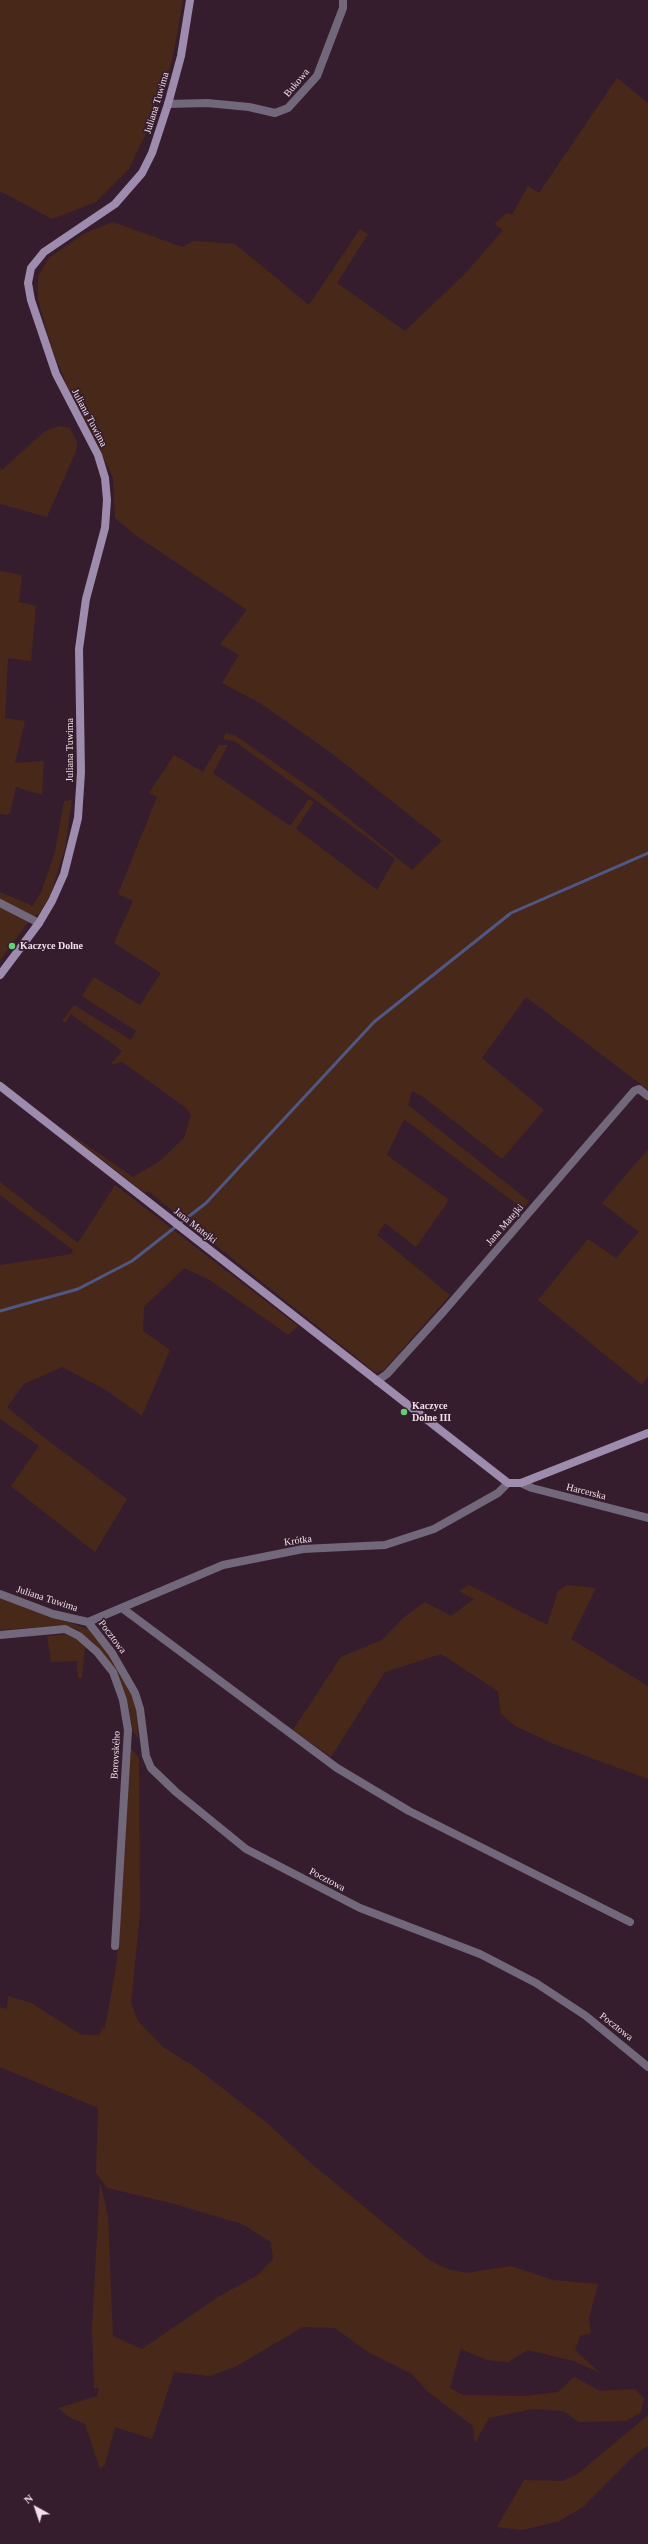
<!DOCTYPE html>
<meta charset="utf-8">
<style>
body{margin:0}
#map{position:relative;width:648px;height:2544px;overflow:hidden;background:#361d2d;font-family:Georgia,serif}
canvas{display:block}
.north{position:absolute;left:16px;top:2488px;width:40px;height:40px;-webkit-text-stroke:3px #361d2d;paint-order:stroke;rotate:320deg;font-size:11px;font-weight:700;line-height:16px;text-align:center;color:#f1e0eb}
.north::after{content:'';display:block;margin:auto;width:14px;height:18px;background:#f1e0eb;clip-path:polygon(50% 0,100% 100%,50% 72%,0 100%)}
</style>
<div id="map">
<canvas width="648" height="2544"></canvas>
<div class="north">N</div>
</div>
<script>
const g = document.querySelector('canvas').getContext('2d');
g.lineJoin = 'round';
function paint(path, color) {
  g.fillStyle = color;
  g.fill(path, 'evenodd');
}
function shape(rows) {
  const path = new Path2D();
  for (const r of rows) {
    path.moveTo(r[0], r[1]);
    for (let i = 2; i < r.length; i += 2) path.lineTo(r[i], r[i + 1]);
  }
  return path;
}
function stroke(path, color, width, dash) {
  g.strokeStyle = color;
  g.lineWidth = width;
  g.lineCap = dash ? 'butt' : 'round';
  g.setLineDash(dash || []);
  g.stroke(path);
}
function write(font, color, halo, rows, align = 'center') {
  g.font = font + ' Georgia,serif';
  g.lineWidth = 3.5;
  g.setLineDash([]);
  g.textBaseline = 'middle';
  g.strokeStyle = halo;
  g.fillStyle = color;
  for (const [text, x, y, turn = 0] of rows) {
    g.save();
    g.translate(x, y);
    g.rotate((+turn || 0) * Math.PI / 180);
    g.textAlign = isNaN(turn) ? turn : align;
    if (halo) g.strokeText(text, 0, 0);
    g.fillText(text, 0, 0);
    g.restore();
  }
}
const green = shape([
 [0,0,183,0,174,51,162,100,129,169,96,202,52,219,0,191],
 [617,78,648,103,648,1090,526,997,482,1058,544,1110,502,1159,422,1096,412,1091,408,1105,529,1201,523,1209,404,1119,387,1155,449,1200,416,1247,385,1223,377,1235,450,1295,384,1370,376,1373,148,1191,145,1193,59,1126,133,1177,160,1161,184,1138,191,1115,185,1107,122,1062,110,1065,122,1051,71,1014,65,1023,62,1021,74,1005,131,1040,136,1031,82,996,94,977,140,1005,161,973,114,943,133,901,118,894,157,797,149,793,174,755,203,772,219,745,228,745,213,773,290,826,309,799,314,802,296,829,377,890,395,859,371,840,234,741,223,739,226,733,236,736,316,792,412,870,442,841,330,752,260,703,222,683,239,655,220,644,247,610,134,534,115,518,113,477,68,388,53,352,38,300,38,276,49,258,83,234,113,222,182,247,194,241,235,244,309,305,360,229,368,234,337,283,405,331,464,275,503,230,494,224,507,213,512,215,528,186,539,193],
 [60,426,70,428,77,442,76,451,47,517,0,504,0,467,2,470,45,431],
 [0,571,22,575,19,602,36,606,31,661,8,658,5,718,25,721,15,763,44,761,42,795,16,787,10,813,7,815,0,814],
 [72,800,65,848,50,896,39,914,34,916,0,899,0,892,33,906,42,890,55,852,64,801],
 [0,907,29,921,0,960],
 [648,1149,648,1376,642,1385,538,1300,588,1239,616,1258,639,1232,602,1203],
 [0,1182,78,1243,115,1185,298,1326,288,1335,210,1280,184,1268,144,1307,143,1331,170,1350,142,1416,106,1390,62,1367,24,1384,7,1407,42,1436,127,1499,95,1552,11,1486,39,1446,0,1419,0,1265,54,1257,71,1254,73,1250,0,1195],
 [469,1585,547,1625,558,1591,567,1585,596,1588,571,1639,648,1686,648,1779,554,1744,515,1726,501,1714,498,1691,441,1654,385,1672,331,1757,293,1730,341,1657,382,1640,403,1618,425,1602,451,1616,474,1599,459,1591],
 [0,1598,88,1629,108,1651,131,1693,136,1708,138,1738,133,1732,129,1707,119,1678,95,1644,77,1629,63,1625,0,1630],
 [72,1634,85,1645,82,1678,78,1678,77,1661,51,1662,47,1636],
 [131,1748,139,1758,140,1914,131,2003,138,2021,163,2047,198,2069,268,2124,313,2165,429,2260,447,2269,467,2273,511,2266,553,2280,598,2284,589,2318,591,2333,580,2336,575,2350,600,2373,574,2361,528,2350,508,2362,487,2360,461,2349,450,2388,463,2395,526,2396,558,2392,574,2377,600,2391,635,2389,644,2398,641,2412,626,2421,579,2422,563,2411,532,2409,489,2418,475,2443,473,2426,427,2391,412,2374,368,2352,335,2328,303,2327,235,2367,210,2376,174,2372,152,2439,115,2427,105,2465,100,2469,85,2424,69,2417,58,2408,97,2396,99,2388,94,2388,92,2327,100,2182,108,2216,113,2336,142,2349,218,2297,258,2275,273,2259,271,2242,242,2224,171,2203,107,2188,96,2173,98,2108,0,2067,0,2007,7,2009,8,1996,31,2003,82,2035,99,2035,102,2028,105,2028,117,1961],
 [648,2415,648,2446,637,2453,583,2507,559,2521,523,2530,497,2527,524,2480,563,2481,579,2473]
]);
const stream = shape([
 [0,1311,78,1289,132,1261,206,1203,374,1022,511,913,648,853]
]);
const street = shape([
 [168,104,207,103,249,107,275,113,288,108,317,76,343,8,343,0],
 [0,903,39,923],
 [377,1381,387,1374,444,1311,634,1091,639,1089,648,1096],
 [521,1483,532,1488,648,1518],
 [0,1594,53,1614,88,1622],
 [122,1608,337,1768,409,1811,630,1922],
 [88,1622,112,1653,135,1693,140,1709,146,1756,151,1768,176,1792,246,1849,360,1908,480,1954,536,1983,586,2016,648,2067],
 [88,1622,223,1565,303,1549,385,1545,434,1529,498,1493,508,1483],
 [0,1635,65,1629,79,1636,97,1652,113,1672,123,1700,128,1730,115,1946]
]);
const secondary = shape([
 [0,975,39,923,52,901,64,874,78,818,81,772,79,649,86,599,105,528,107,500,105,478,98,455,56,374,31,300,28,283,31,268,44,252,115,204,142,173,152,153,168,104,181,56,190,0],
 [0,1086,508,1483,521,1483,648,1433]
]);
const markers = [
 [12,946,4,"#5bd56e"],
 [404,1412,4,"#5bd56e"]
];
const streetNames = [
 ["Bukowa",297,83,-50],
 ["Juliana Tuwima",157,103,-73],
 ["Juliana Tuwima",89,418,62],
 ["Juliana Tuwima",70,750,-90],
 ["Jana Matejki",505,1225,-49],
 ["Jana Matejki",195,1226,38],
 ["Harcerska",586,1492,14],
 ["Krótka",298,1541,-8],
 ["Juliana Tuwima",47,1599,18],
 ["Pocztowa",112,1637,53],
 ["Borovského",116,1755,-87],
 ["Pocztowa",327,1880,28],
 ["Pocztowa",616,2027,38]
];
const poiNames = [
 ["Kaczyce Dolne",20,946],
 ["Kaczyce",412,1406],
 ["Dolne III",412,1418]
];
paint(green, '#482919');
stroke(stream, '#4e5886', 3);
stroke(street, '#72687c', 8);
stroke(secondary, '#9d8cad', 8);
for (const [x, y, r, color] of markers) {
  const dot = new Path2D();
  dot.arc(x, y, r, 0, 2 * Math.PI);
  g.fillStyle = color;
  g.fill(dot);
  stroke(dot, '#361d2d', 1.5);
}
write('10px', '#f1e0eb', '#361d2d', streetNames);
write('bold 10px', '#f1e0eb', '#361d2d', poiNames, 'left');
</script>
